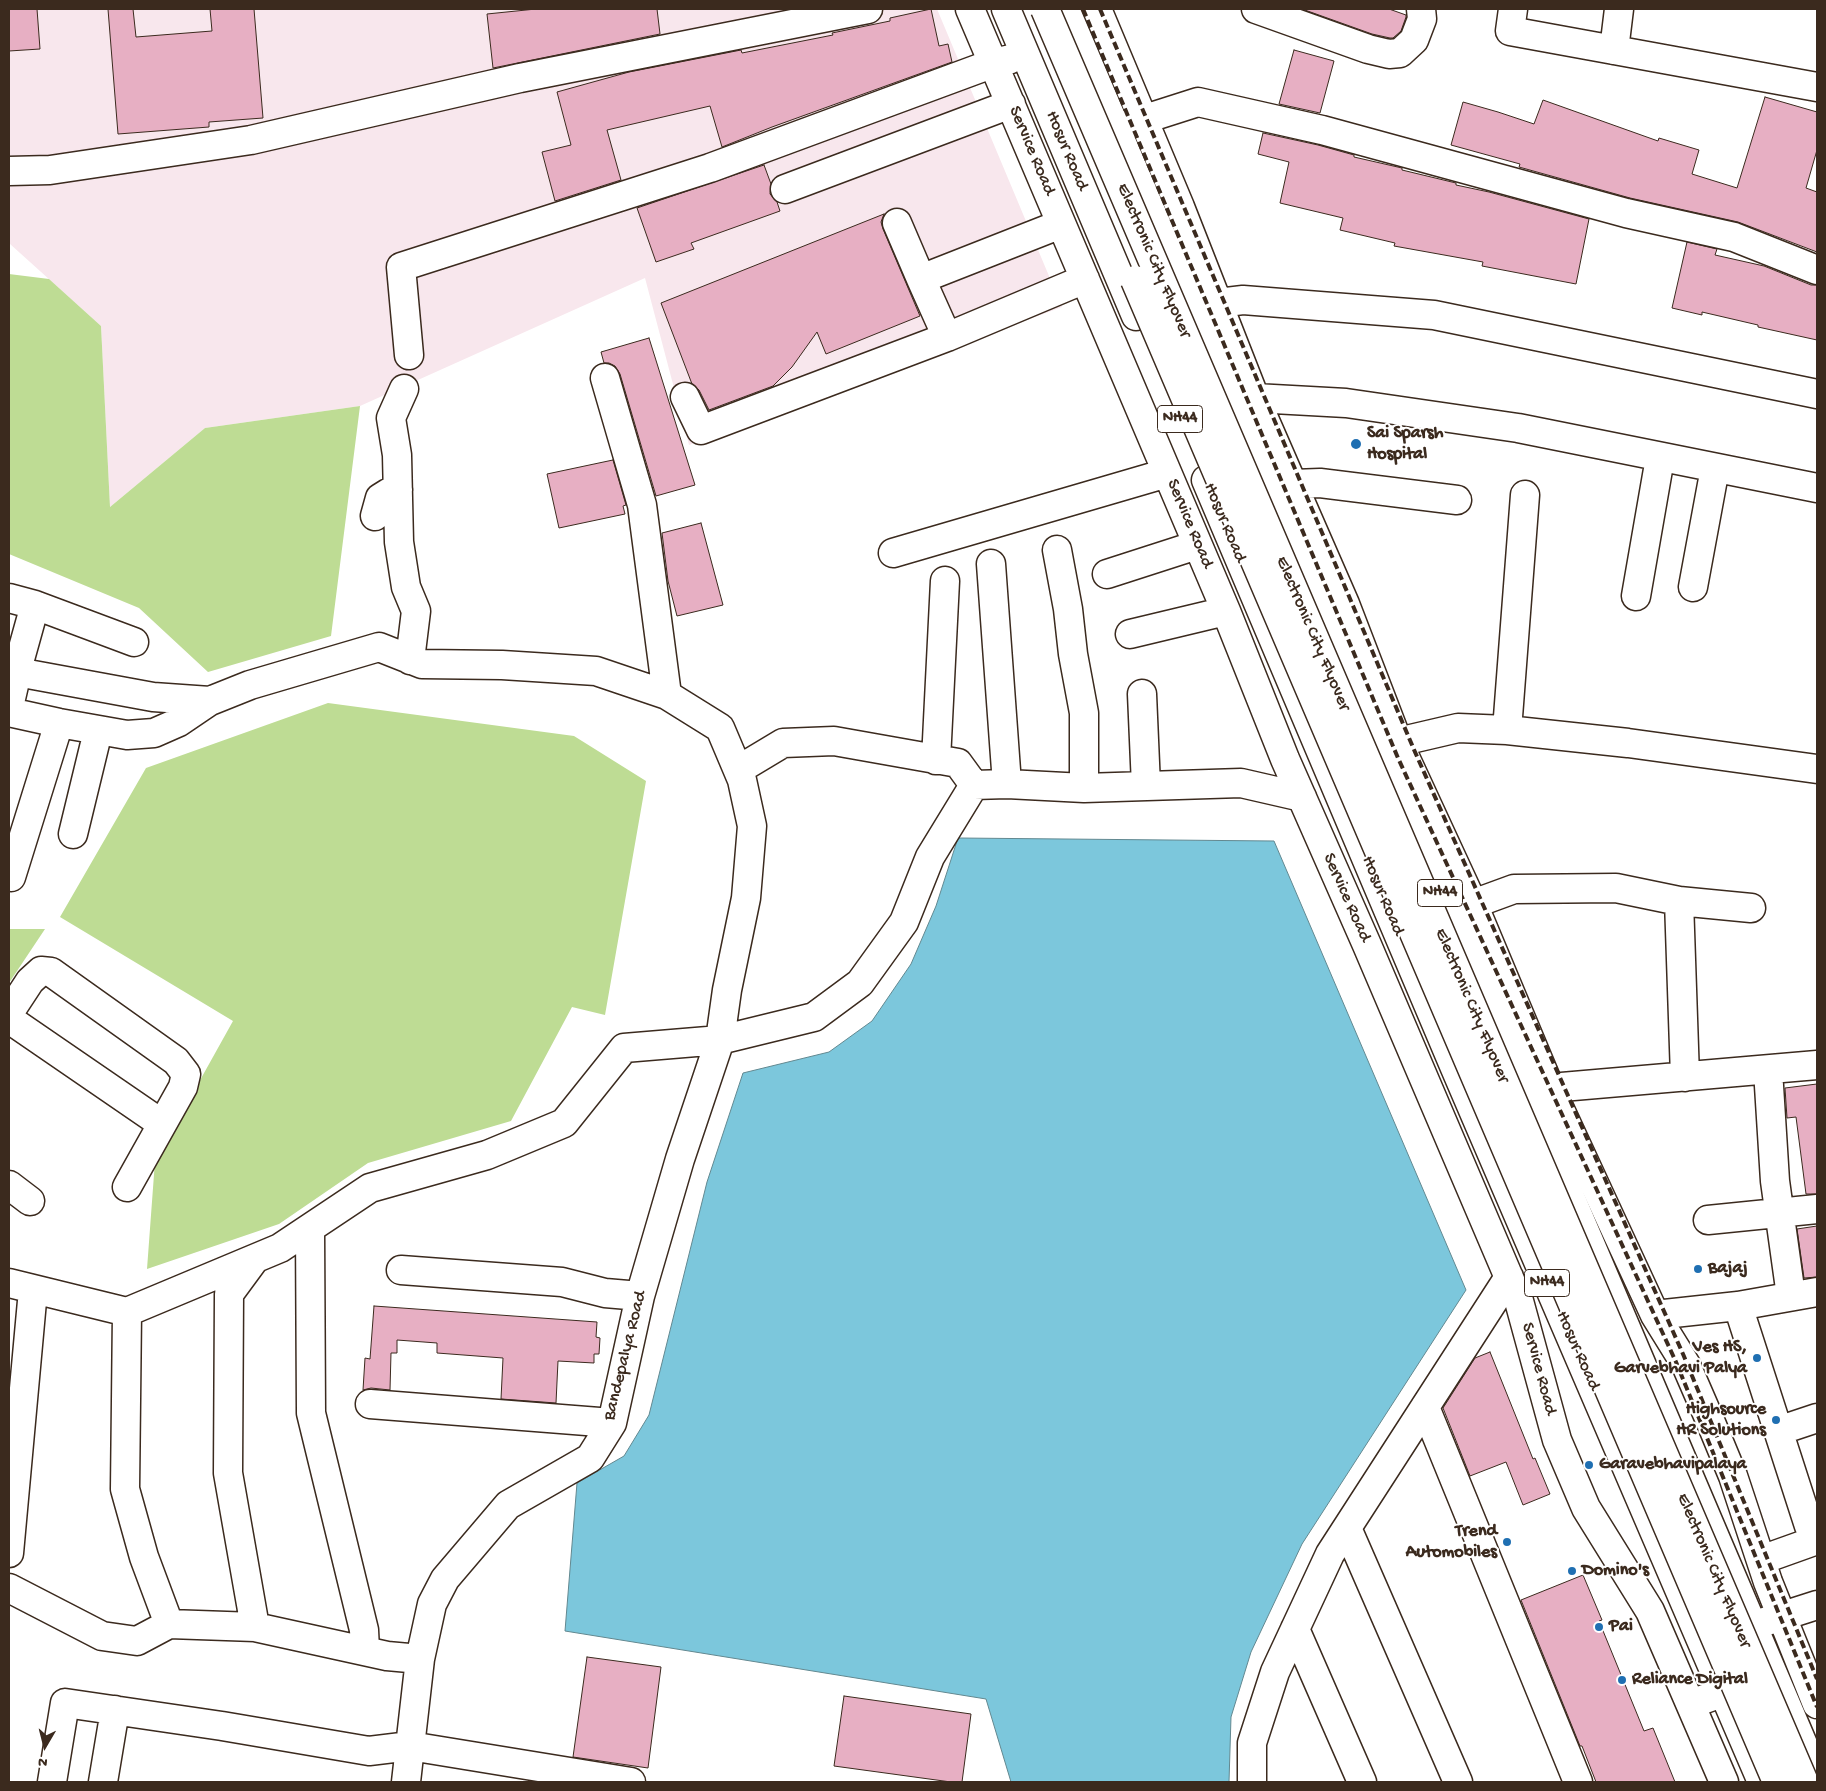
<!DOCTYPE html>
<style>
body{margin:0}
#map{position:relative;width:1826px;height:1791px;overflow:hidden;background:#fff;font-family:"Gochi Hand",sans-serif}
canvas{display:block}
.frame{position:absolute;inset:0;border:10px solid #3b2a1e;pointer-events:none}
.north{position:absolute;left:20px;top:1721px;width:50px;height:50px;-webkit-text-stroke:4px #fff;paint-order:stroke;rotate:188deg;font-size:14px;font-weight:700;line-height:20px;text-align:center;color:#3b2a1e}
.north::after{content:'';display:block;margin:auto;width:18px;height:22px;background:#3b2a1e;clip-path:polygon(50% 0,100% 100%,50% 72%,0 100%)}
</style>
<div id="map">
<canvas width="1826" height="1791"></canvas>
<div class="frame"></div>
<div class="north">N</div>
</div>
<script>
const g = document.querySelector('canvas').getContext('2d');
g.lineJoin = 'round';
function paint(path, color) {
  g.fillStyle = color;
  g.fill(path, 'evenodd');
}
function shape(rows) {
  const path = new Path2D();
  for (const r of rows) {
    path.moveTo(r[0], r[1]);
    for (let i = 2; i < r.length; i += 2) path.lineTo(r[i], r[i + 1]);
  }
  return path;
}
function stroke(path, color, width, dash) {
  g.strokeStyle = color;
  g.lineWidth = width;
  g.lineCap = dash ? 'butt' : 'round';
  g.setLineDash(dash || []);
  g.stroke(path);
}
function write(font, color, halo, rows, align = 'center') {
  g.font = font + ' "Gochi Hand",sans-serif';
  g.lineWidth = 4;
  g.setLineDash([]);
  g.textBaseline = 'middle';
  g.strokeStyle = halo;
  g.fillStyle = color;
  for (const [text, x, y, turn = 0] of rows) {
    g.save();
    g.translate(x, y);
    g.rotate((+turn || 0) * Math.PI / 180);
    g.textAlign = isNaN(turn) ? turn : align;
    if (halo) g.strokeText(text, 0, 0);
    g.fillText(text, 0, 0);
    g.restore();
  }
}
const built = shape([
 [9,9,937,9,1062,307,689,445,645,278,360,406,205,428,110,507,101,326,10,244,9,240]
]);
const green = shape([
 [9,274,49,279,101,326,110,507,205,428,360,406,331,636,208,672,139,608,9,554],
 [328,703,574,736,646,781,605,1015,572,1007,511,1121,368,1163,279,1224,147,1269,155,1161,233,1021,60,917,146,768],
 [9,929,45,929,9,983]
]);
const water = shape([
 [958,838,1274,841,1466,1290,1302,1544,1251,1652,1231,1717,1229,1782,1011,1782,986,1699,565,1631,577,1483,624,1456,649,1415,707,1182,743,1073,829,1052,872,1021,911,964,936,906,958,838]
]);
const building = shape([
 [9,9,37,9,40,49,9,51,9,9],
 [108,9,133,9,136,37,212,31,210,9,254,9,263,118,209,122,209,127,118,134,108,9],
 [536,9,657,9,660,34,493,68,487,14,536,9],
 [931,9,939,46,948,44,952,62,772,127,722,147,710,106,607,130,621,180,555,201,542,152,571,145,557,92,629,72,741,50,742,53,833,35,832,33,890,21,890,18,931,9],
 [1302,9,1389,9,1406,15,1406,17,1401,31,1393,38,1390,38,1372,34,1302,9],
 [1294,50,1334,61,1320,113,1279,104,1294,50],
 [1765,97,1817,112,1817,150,1806,188,1817,192,1817,252,1738,222,1630,198,1519,167,1520,164,1451,145,1463,102,1498,112,1534,124,1543,100,1658,141,1659,138,1699,150,1692,174,1737,188,1765,97],
 [1263,133,1318,145,1354,155,1354,157,1402,168,1402,170,1456,183,1456,185,1489,192,1589,219,1576,284,1482,266,1483,262,1394,246,1395,243,1340,230,1343,218,1280,203,1289,162,1258,154,1263,133],
 [764,165,771,184,770,194,777,202,780,211,691,243,694,249,656,262,637,208,764,165],
 [884,214,881,222,883,229,920,316,826,354,817,332,792,367,773,386,709,410,699,390,692,384,661,303,884,214],
 [1687,242,1717,249,1715,255,1764,266,1811,285,1817,285,1817,340,1758,327,1758,325,1702,312,1702,315,1672,308,1687,242],
 [649,338,695,485,656,496,620,374,615,366,609,363,604,363,601,352,649,338],
 [613,460,626,505,623,506,625,514,559,528,547,474,613,460],
 [701,523,723,605,677,616,668,581,662,533,701,523],
 [1817,1084,1817,1194,1806,1194,1796,1117,1787,1118,1785,1088,1817,1084],
 [1817,1226,1817,1277,1804,1278,1797,1229,1817,1226],
 [374,1306,597,1322,596,1337,600,1338,599,1354,594,1354,594,1363,558,1361,556,1403,501,1399,503,1358,437,1353,437,1343,397,1340,397,1353,391,1353,390,1390,371,1388,363,1390,365,1358,370,1359,374,1306],
 [1490,1352,1533,1459,1535,1458,1550,1494,1523,1505,1506,1462,1470,1476,1443,1408,1475,1358,1490,1352],
 [1583,1575,1602,1620,1599,1621,1644,1731,1653,1728,1675,1782,1596,1782,1582,1746,1580,1746,1521,1600,1583,1575],
 [587,1657,661,1667,648,1768,573,1757,587,1657],
 [844,1696,971,1714,962,1782,951,1782,834,1766,844,1696]
]);
const minor = shape([
 [970,9,1226,611,1285,759,1367,945,1519,1301,1557,1440,1586,1508,1650,1611,1724,1782],
 [1097,9,1180,207,1255,398,1345,604,1398,742,1473,904,1550,1088,1655,1315,1686,1365,1709,1418,1733,1476,1768,1582,1817,1704],
 [1256,9,1368,49,1389,54,1400,53,1414,40,1422,19,1421,9],
 [1513,9,1510,31,1817,87],
 [1614,50,1619,9],
 [1126,125,1198,102,1322,130,1626,213,1734,237,1817,270],
 [9,171,50,170,251,140,520,78,868,9],
 [785,189,1011,104],
 [897,223,921,279],
 [1218,303,1243,300,1434,315,1817,394],
 [947,337,921,279,1061,224],
 [409,355,401,267,710,168,994,63,1011,59],
 [605,378,642,505,667,695],
 [404,389,391,418,397,455,399,542,406,587,416,611,410,660],
 [685,397,701,430,947,337,1085,279],
 [1255,398,1346,403,1518,428,1817,488],
 [1293,484,1320,483,1457,500],
 [375,516,380,498,388,493,398,490],
 [1057,550,1068,609,1073,654,1084,713,1084,788],
 [893,553,1167,473],
 [991,564,1007,784],
 [1107,574,1197,545],
 [1693,587,1715,468],
 [1636,596,1660,458],
 [9,598,35,605,20,659,9,707],
 [35,605,134,642],
 [1130,634,1226,611],
 [17,672,153,697,210,701],
 [1142,694,1146,786],
 [9,712,59,723,127,735,154,733,179,722,210,701,250,685,379,647,422,664,502,665,596,671,667,695,720,728,742,780,752,826,746,898,727,990,720,1040,680,1159,640,1296,612,1423,590,1458,508,1505,445,1579,432,1604,420,1659,406,1782],
 [1507,730,1525,495],
 [1398,742,1458,728,1507,730,1628,743,1817,769],
 [936,760,945,581],
 [738,770,783,743,834,741,958,763,974,785],
 [73,834,98,731],
 [11,877,59,723],
 [1679,901,1751,908],
 [1473,904,1514,889,1616,888,1679,901,1685,1077],
 [9,1013,30,981,41,971,51,972,176,1061,186,1074,183,1087,127,1187],
 [9,1019,162,1124],
 [1768,1070,1775,1181,1791,1296],
 [1550,1088,1817,1065],
 [9,1185,30,1201],
 [1708,1220,1817,1209],
 [310,1228,311,1413,364,1630,365,1650],
 [254,1260,229,1294,228,1473,255,1627],
 [401,1270,562,1282,605,1293,640,1296],
 [9,1283,127,1312,280,1248,370,1188,487,1155,564,1123,624,1048,720,1040,814,1017,860,983,904,922,930,857,974,785,1007,784,1084,788,1241,783,1302,797],
 [1738,1306,1809,1526],
 [127,1312,125,1489,144,1557,169,1624],
 [1655,1315,1738,1306,1817,1292],
 [370,1404,612,1423],
 [1425,1407,1578,1782],
 [1778,1431,1817,1418],
 [1347,1528,1458,1782],
 [9,1553,33,1290],
 [1761,1560,1817,1540],
 [9,1588,102,1636,137,1641,169,1624,255,1627,387,1656,420,1659],
 [1764,1622,1817,1605],
 [1295,1629,1362,1782],
 [52,1782,65,1703,222,1726,369,1751,410,1746,631,1782],
 [103,1782,115,1710],
 [1252,1782,1252,1743,1275,1672,1330,1554,1509,1277]
]);
const highway = shape([
 [1006,9,1136,316],
 [1065,9,1817,1777],
 [1206,480,1455,1068,1762,1782],
 [1691,1704,1724,1692]
]);
const rail = shape([
 [1083,9,1398,758,1676,1362,1817,1707],
 [1100,9,1415,752,1683,1354,1817,1679]
]);
const highwayBridge = shape([
 [1045,9,1804,1782],
 [1135,280,1777,1782]
]);
const markers = [
 [1356,444,6,"#1f6fb2"],
 [1698,1269,5,"#1f6fb2"],
 [1757,1358,5,"#1f6fb2"],
 [1776,1420,5,"#1f6fb2"],
 [1589,1465,5,"#1f6fb2"],
 [1507,1542,5,"#1f6fb2"],
 [1572,1571,5,"#1f6fb2"],
 [1599,1627,5,"#1f6fb2"],
 [1622,1680,5,"#1f6fb2"]
];
const shields = [
 [1180,419,45],
 [1440,893,45],
 [1547,1283,45]
];
const shieldNames = [
 ["NH44",1180,419],
 ["NH44",1440,893],
 ["NH44",1547,1283]
];
const streetNames = [
 ["Service Road",1031,151,67],
 ["Hosur Road",1066,151,67],
 ["Electronic City Flyover",1153,261,67],
 ["Hosur Road",1224,523,67],
 ["Service Road",1189,524,67],
 ["Electronic City Flyover",1312,634,67],
 ["Hosur Road",1382,896,67],
 ["Service Road",1346,898,66],
 ["Electronic City Flyover",1471,1006,67],
 ["Hosur Road",1577,1351,66],
 ["Bandepalya Road",626,1356,-76],
 ["Service Road",1538,1369,75],
 ["Electronic City Flyover",1713,1571,67]
];
const poiNames = [
 ["Sai Sparsh",1367,434],
 ["Hospital",1367,455],
 ["Bajaj",1708,1269],
 ["Ves HS,",1747,1348,"right"],
 ["Garvebhavi Palya",1747,1369,"right"],
 ["Highsource",1766,1410,"right"],
 ["HR Solutions",1766,1431,"right"],
 ["Garavebhavipalaya",1599,1465],
 ["Trend",1497,1532,"right"],
 ["Automobiles",1497,1553,"right"],
 ["Domino's",1582,1571],
 ["Pai",1609,1627],
 ["Reliance Digital",1632,1680]
];
paint(built, '#f8e7ed');
paint(green, '#bedc94');
paint(water, '#7cc7dc');
stroke(water, '#628890', 1);
paint(building, '#e7afc3');
stroke(building, '#3b2a1e', 1);
stroke(minor, '#3b2a1e', 31);
stroke(highway, '#3b2a1e', 31);
stroke(minor, '#fff', 28);
stroke(highway, '#fff', 28);
stroke(rail, '#3b2a1e', 4, [8, 4]);
stroke(highwayBridge, '#3b2a1e', 31, []);
stroke(highwayBridge, '#fff', 28);
for (const [x, y, r, color] of markers) {
  const dot = new Path2D();
  dot.arc(x, y, r, 0, 2 * Math.PI);
  g.fillStyle = color;
  g.fill(dot);
  stroke(dot, '#fff', 2);
}
for (const [x, y, w] of shields) {
  const box = new Path2D();
  box.roundRect(x - w / 2, y - 13.5, w, 27, 4);
  g.fillStyle = '#fff';
  g.fill(box);
  stroke(box, '#3b2a1e', 1);
}
write('bold 16px', '#3b2a1e', null, shieldNames);
write('18px', '#3b2a1e', '#fff', streetNames);
write('bold 18px', '#3b2a1e', '#fff', poiNames, 'left');
</script>
